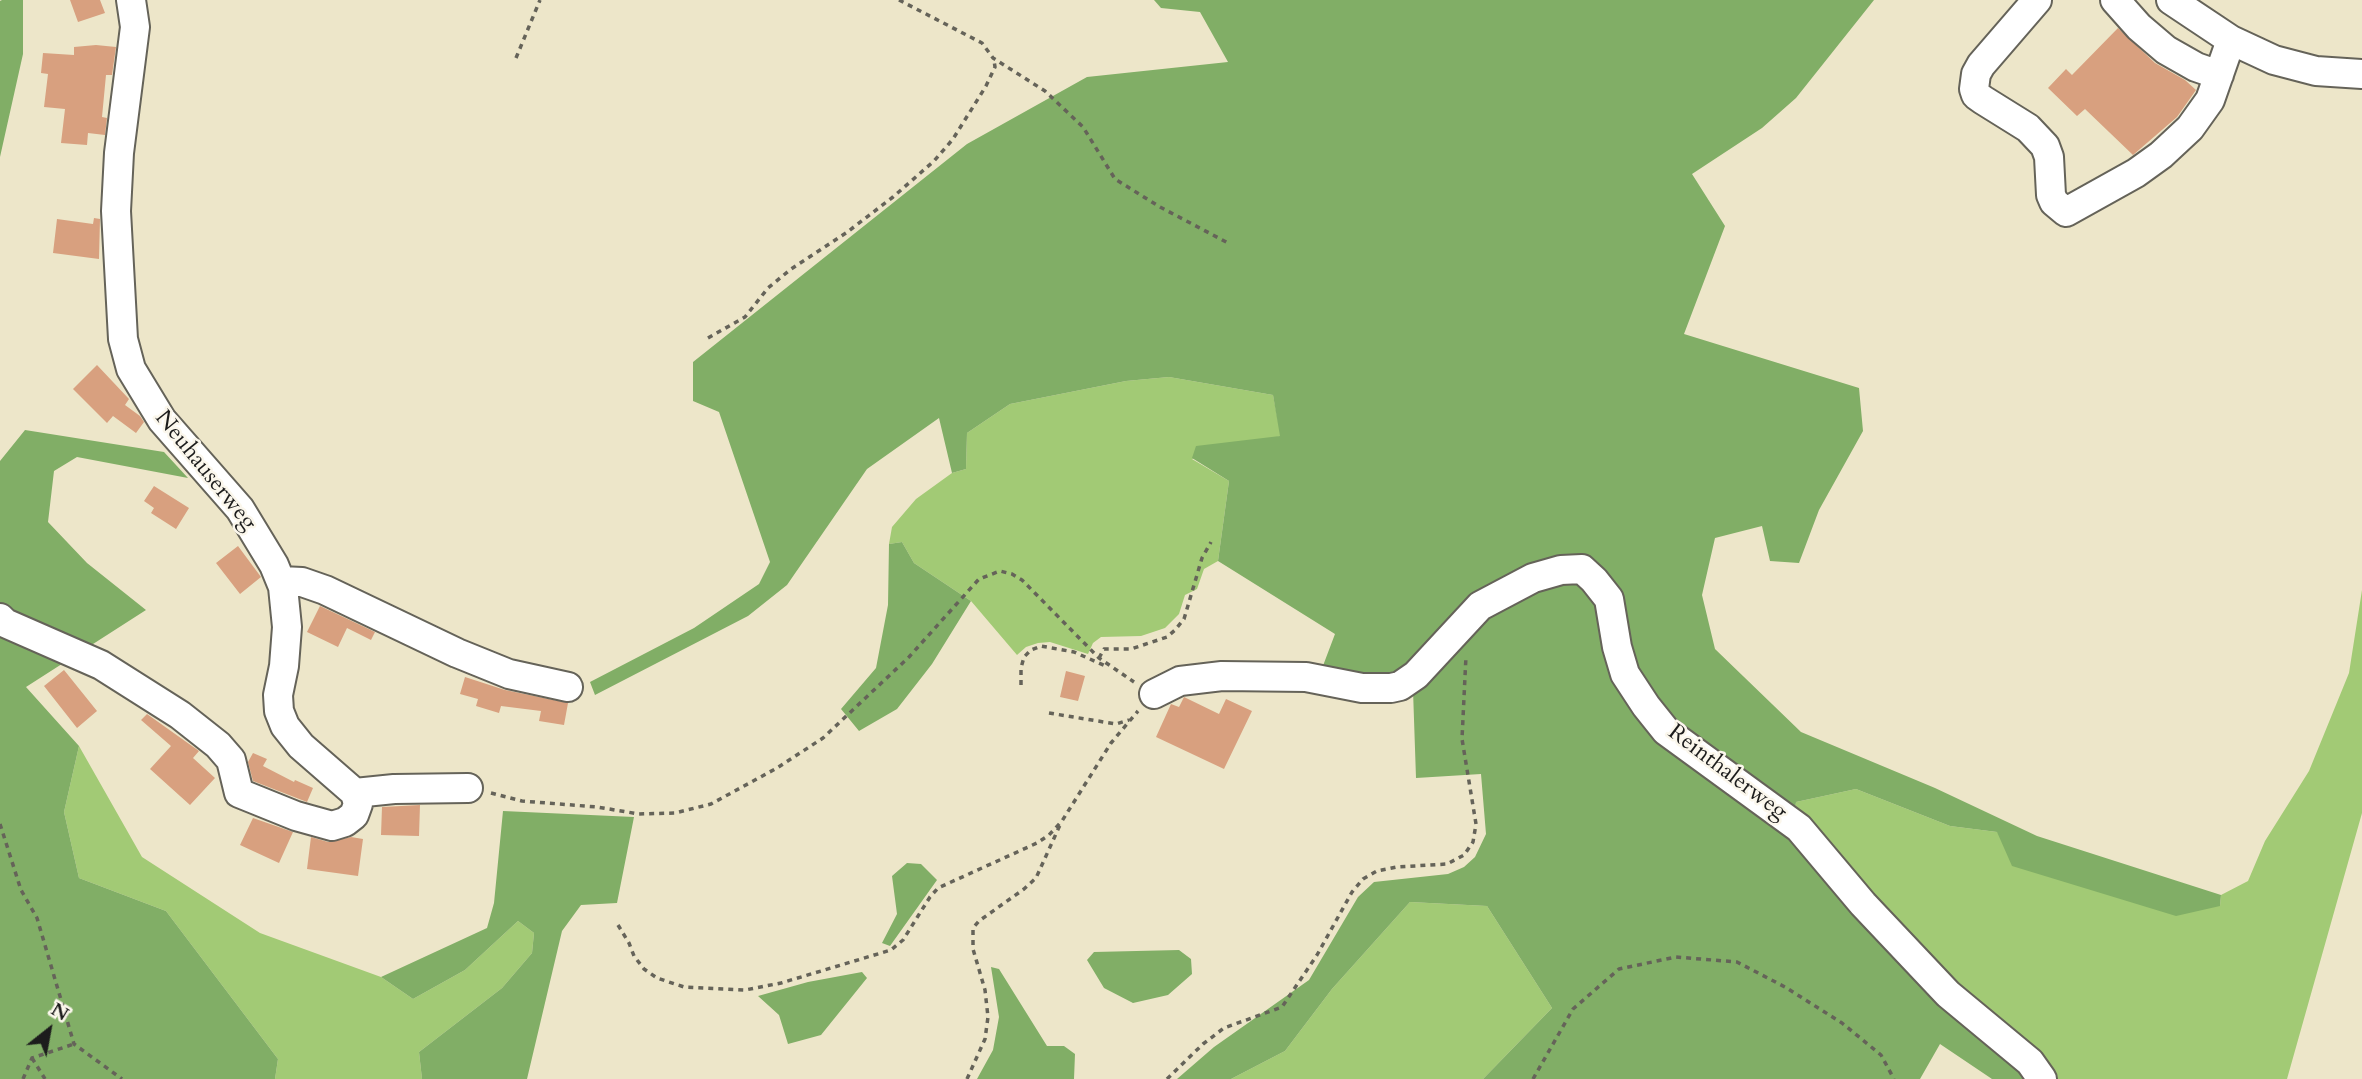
<!DOCTYPE html>
<style>
body{margin:0}
#map{position:relative;width:2362px;height:1079px;overflow:hidden;background:#ede6c9;font-family:Cardo,serif}
canvas{display:block}
.north{position:absolute;left:14px;top:995px;width:70px;height:70px;-webkit-text-stroke:5px #fbf7ec;paint-order:stroke;rotate:31deg;font-size:19px;font-weight:700;line-height:28px;text-align:center;color:#1c1c1c}
.north::after{content:'';display:block;margin:auto;width:24px;height:32px;background:#1c1c1c;clip-path:polygon(50% 0,100% 100%,50% 72%,0 100%)}
</style>
<div id="map">
<canvas width="2362" height="1079"></canvas>
<div class="north">N</div>
</div>
<script>
const g = document.querySelector('canvas').getContext('2d');
g.lineJoin = 'round';
function paint(path, color) {
  g.fillStyle = color;
  g.fill(path, 'evenodd');
}
function shape(rows) {
  const path = new Path2D();
  for (const r of rows) {
    path.moveTo(r[0], r[1]);
    for (let i = 2; i < r.length; i += 2) path.lineTo(r[i], r[i + 1]);
  }
  return path;
}
function stroke(path, color, width, dash) {
  g.strokeStyle = color;
  g.lineWidth = width;
  g.lineCap = dash ? 'butt' : 'round';
  g.setLineDash(dash || []);
  g.stroke(path);
}
function write(font, color, halo, rows, align = 'center') {
  g.font = font + ' Cardo,serif';
  g.lineWidth = 5;
  g.setLineDash([]);
  g.textBaseline = 'middle';
  g.strokeStyle = halo;
  g.fillStyle = color;
  for (const [text, x, y, turn = 0] of rows) {
    g.save();
    g.translate(x, y);
    g.rotate((+turn || 0) * Math.PI / 180);
    g.textAlign = isNaN(turn) ? turn : align;
    if (halo) g.strokeText(text, 0, 0);
    g.fillText(text, 0, 0);
    g.restore();
  }
}
const green = shape([
 [1169,377,1273,395,1281,436,1192,459,1229,481,1218,561,1204,569,1197,589,1185,595,1179,614,1165,628,1141,636,1101,637,1093,643,1088,654,1050,642,1038,643,1026,647,1017,655,971,601,914,563,902,542,889,544,892,527,916,499,952,473,966,469,967,433,1010,404,1126,381],
 [2362,590,2362,813,2287,1079,2051,1079,1952,990,1794,818,1796,802,1856,789,1950,826,1997,832,2220,906,2221,895,2248,881,2265,841,2309,771,2349,673],
 [79,746,142,857,260,933,381,977,413,999,465,970,518,921,534,933,532,953,502,988,419,1052,422,1079,275,1079,278,1059,166,911,79,878,64,812],
 [1410,902,1487,906,1552,1008,1483,1079,1231,1079,1285,1051,1332,989]
]);
const forest = shape([
 [2,0,23,0,23,54,0,157,0,1],
 [1154,0,1874,0,1796,98,1762,128,1692,174,1725,226,1684,334,1859,388,1863,431,1819,510,1799,563,1770,561,1762,526,1715,538,1702,595,1715,649,1801,732,1935,788,2037,836,2221,895,2220,906,2176,916,2012,866,1997,832,1950,826,1856,789,1796,802,1794,818,2031,1079,1992,1079,1940,1044,1920,1079,1483,1079,1552,1008,1487,906,1410,902,1332,989,1285,1051,1231,1079,1177,1079,1214,1047,1309,980,1358,897,1374,882,1448,874,1464,867,1475,857,1486,834,1481,774,1416,778,1413,690,1393,675,1321,671,1335,634,1218,561,1229,481,1192,458,1196,446,1280,436,1273,395,1169,377,1126,381,1010,404,967,433,966,469,952,473,939,418,867,469,787,585,748,616,595,695,590,682,694,628,759,584,770,562,719,412,693,401,693,362,967,144,1087,77,1228,62,1200,12,1161,8],
 [25,430,164,452,188,478,77,457,54,471,48,522,87,563,146,610,26,687,79,746,64,812,79,878,166,911,278,1059,275,1079,0,1079,0,461],
 [902,542,914,563,971,601,932,664,897,709,859,731,841,709,876,668,888,605,889,544],
 [503,811,634,817,617,903,581,905,562,931,527,1079,422,1079,419,1052,502,988,532,953,534,933,518,921,465,970,413,999,381,977,487,928,494,903],
 [907,863,921,864,937,880,890,946,882,943,897,914,892,876],
 [1179,950,1191,959,1192,974,1168,995,1133,1003,1104,988,1087,960,1094,952],
 [991,967,999,969,1047,1046,1064,1046,1075,1054,1074,1079,977,1079,993,1050,999,1017],
 [862,972,867,978,821,1035,788,1044,779,1015,758,996,808,982]
]);
const building = shape([
 [70,0,100,0,105,13,78,22],
 [2118,28,2155,63,2185,80,2196,90,2177,117,2133,155,2085,109,2077,116,2048,88,2066,69,2072,75],
 [96,45,116,47,112,75,106,75,102,117,107,118,105,135,88,133,87,145,61,143,65,109,44,107,48,74,41,73,43,53,74,55,74,47],
 [94,218,100,219,99,259,53,253,57,219,93,224],
 [97,365,129,399,125,405,140,416,144,422,136,433,113,416,107,423,73,389],
 [154,486,189,508,176,529,151,513,154,508,144,501],
 [238,546,261,577,240,594,216,563],
 [320,606,375,632,371,640,347,628,338,647,307,632],
 [64,670,97,711,77,728,44,686],
 [1066,671,1085,676,1078,701,1060,697],
 [465,677,505,690,568,703,564,725,539,721,541,711,501,706,499,713,476,706,478,699,460,694],
 [1184,697,1219,714,1226,699,1252,711,1224,769,1156,737,1171,704,1179,707],
 [147,714,199,751,193,758,215,778,190,805,150,769,171,746,141,720],
 [253,753,267,759,263,766,294,782,295,780,313,788,307,802,253,781,248,762],
 [420,805,419,836,381,835,382,807],
 [253,818,293,832,279,863,240,845],
 [311,837,328,842,351,837,363,839,358,876,307,869]
]);
const path = shape([
 [899,0,982,43,993,58,1045,91,1083,127,1115,179,1160,207,1230,244],
 [516,58,540,0],
 [708,338,745,317,768,288,791,269,846,233,893,197,934,161,953,139,986,86,995,67,994,60],
 [1099,658,1104,649,1131,649,1167,637,1175,630,1184,619,1202,558,1211,542],
 [1021,685,1021,668,1024,657,1031,650,1041,646,1074,652,1108,667],
 [1049,713,1116,724,1129,720],
 [491,793,522,801,597,807,639,814,675,813,711,804,777,768,823,738,909,657,979,579,1000,571,1012,574,1022,580,1099,658,1134,682],
 [0,824,21,890,37,918,74,1044,122,1079],
 [618,925,629,943,634,956,644,969,657,978,684,987,745,990,781,983,891,950,903,940,930,897,938,888,1037,843,1049,835,1062,821,1111,743,1138,711],
 [32,1058,45,1079],
 [23,1079,32,1058,74,1044],
 [967,1079,985,1039,988,1017,985,990,973,949,973,928,979,921,1024,889,1036,878,1060,825],
 [1167,1079,1203,1044,1224,1028,1282,1007,1317,955,1352,892,1363,879,1377,871,1397,867,1447,864,1464,855,1473,842,1476,824,1462,739,1466,656],
 [1533,1079,1573,1009,1619,969,1676,957,1737,962,1785,987,1842,1023,1881,1055,1894,1079]
]);
const minor = shape([
 [2037,0,1981,65,1976,74,1974,89,1976,95,1983,100,2028,128,2045,146,2049,157,2051,195,2054,202,2066,212,2136,173,2161,155,2190,128,2210,100,2231,40],
 [2115,0,2139,27,2166,50,2196,67,2219,75],
 [2171,0,2231,40,2274,60,2316,71,2362,74],
 [281,581,302,582,325,590,457,653,509,674,568,687],
 [0,618,5,623,101,665,180,715,218,745,231,760,239,793,296,816,332,826,345,822,354,815,358,804,355,793,301,746,285,726,279,711,278,695,284,666,287,627,283,587,274,565,240,509,162,420,131,369,123,339,116,211,119,153,135,27,131,0],
 [1154,694,1180,681,1222,676,1306,677,1362,688,1391,688,1400,686,1416,675,1480,606,1533,578,1561,570,1582,569,1594,580,1609,599,1617,647,1625,674,1646,706,1666,731,1799,828,1863,904,1948,994,2030,1062,2042,1079],
 [355,793,394,789,468,788]
]);
const streetNames = [
 ["Neuhauserweg",205,471,51],
 ["Reinthalerweg",1727,773,37]
];
paint(green, '#a2ca75');
paint(forest, '#81ae66');
paint(building, '#d8a07f');
stroke(minor, '#656359', 32);
stroke(path, '#656359', 3.5, [5, 5]);
stroke(minor, '#fff', 28);
write('23px', '#1c1c1c', '#fbf7ec', streetNames);
</script>
